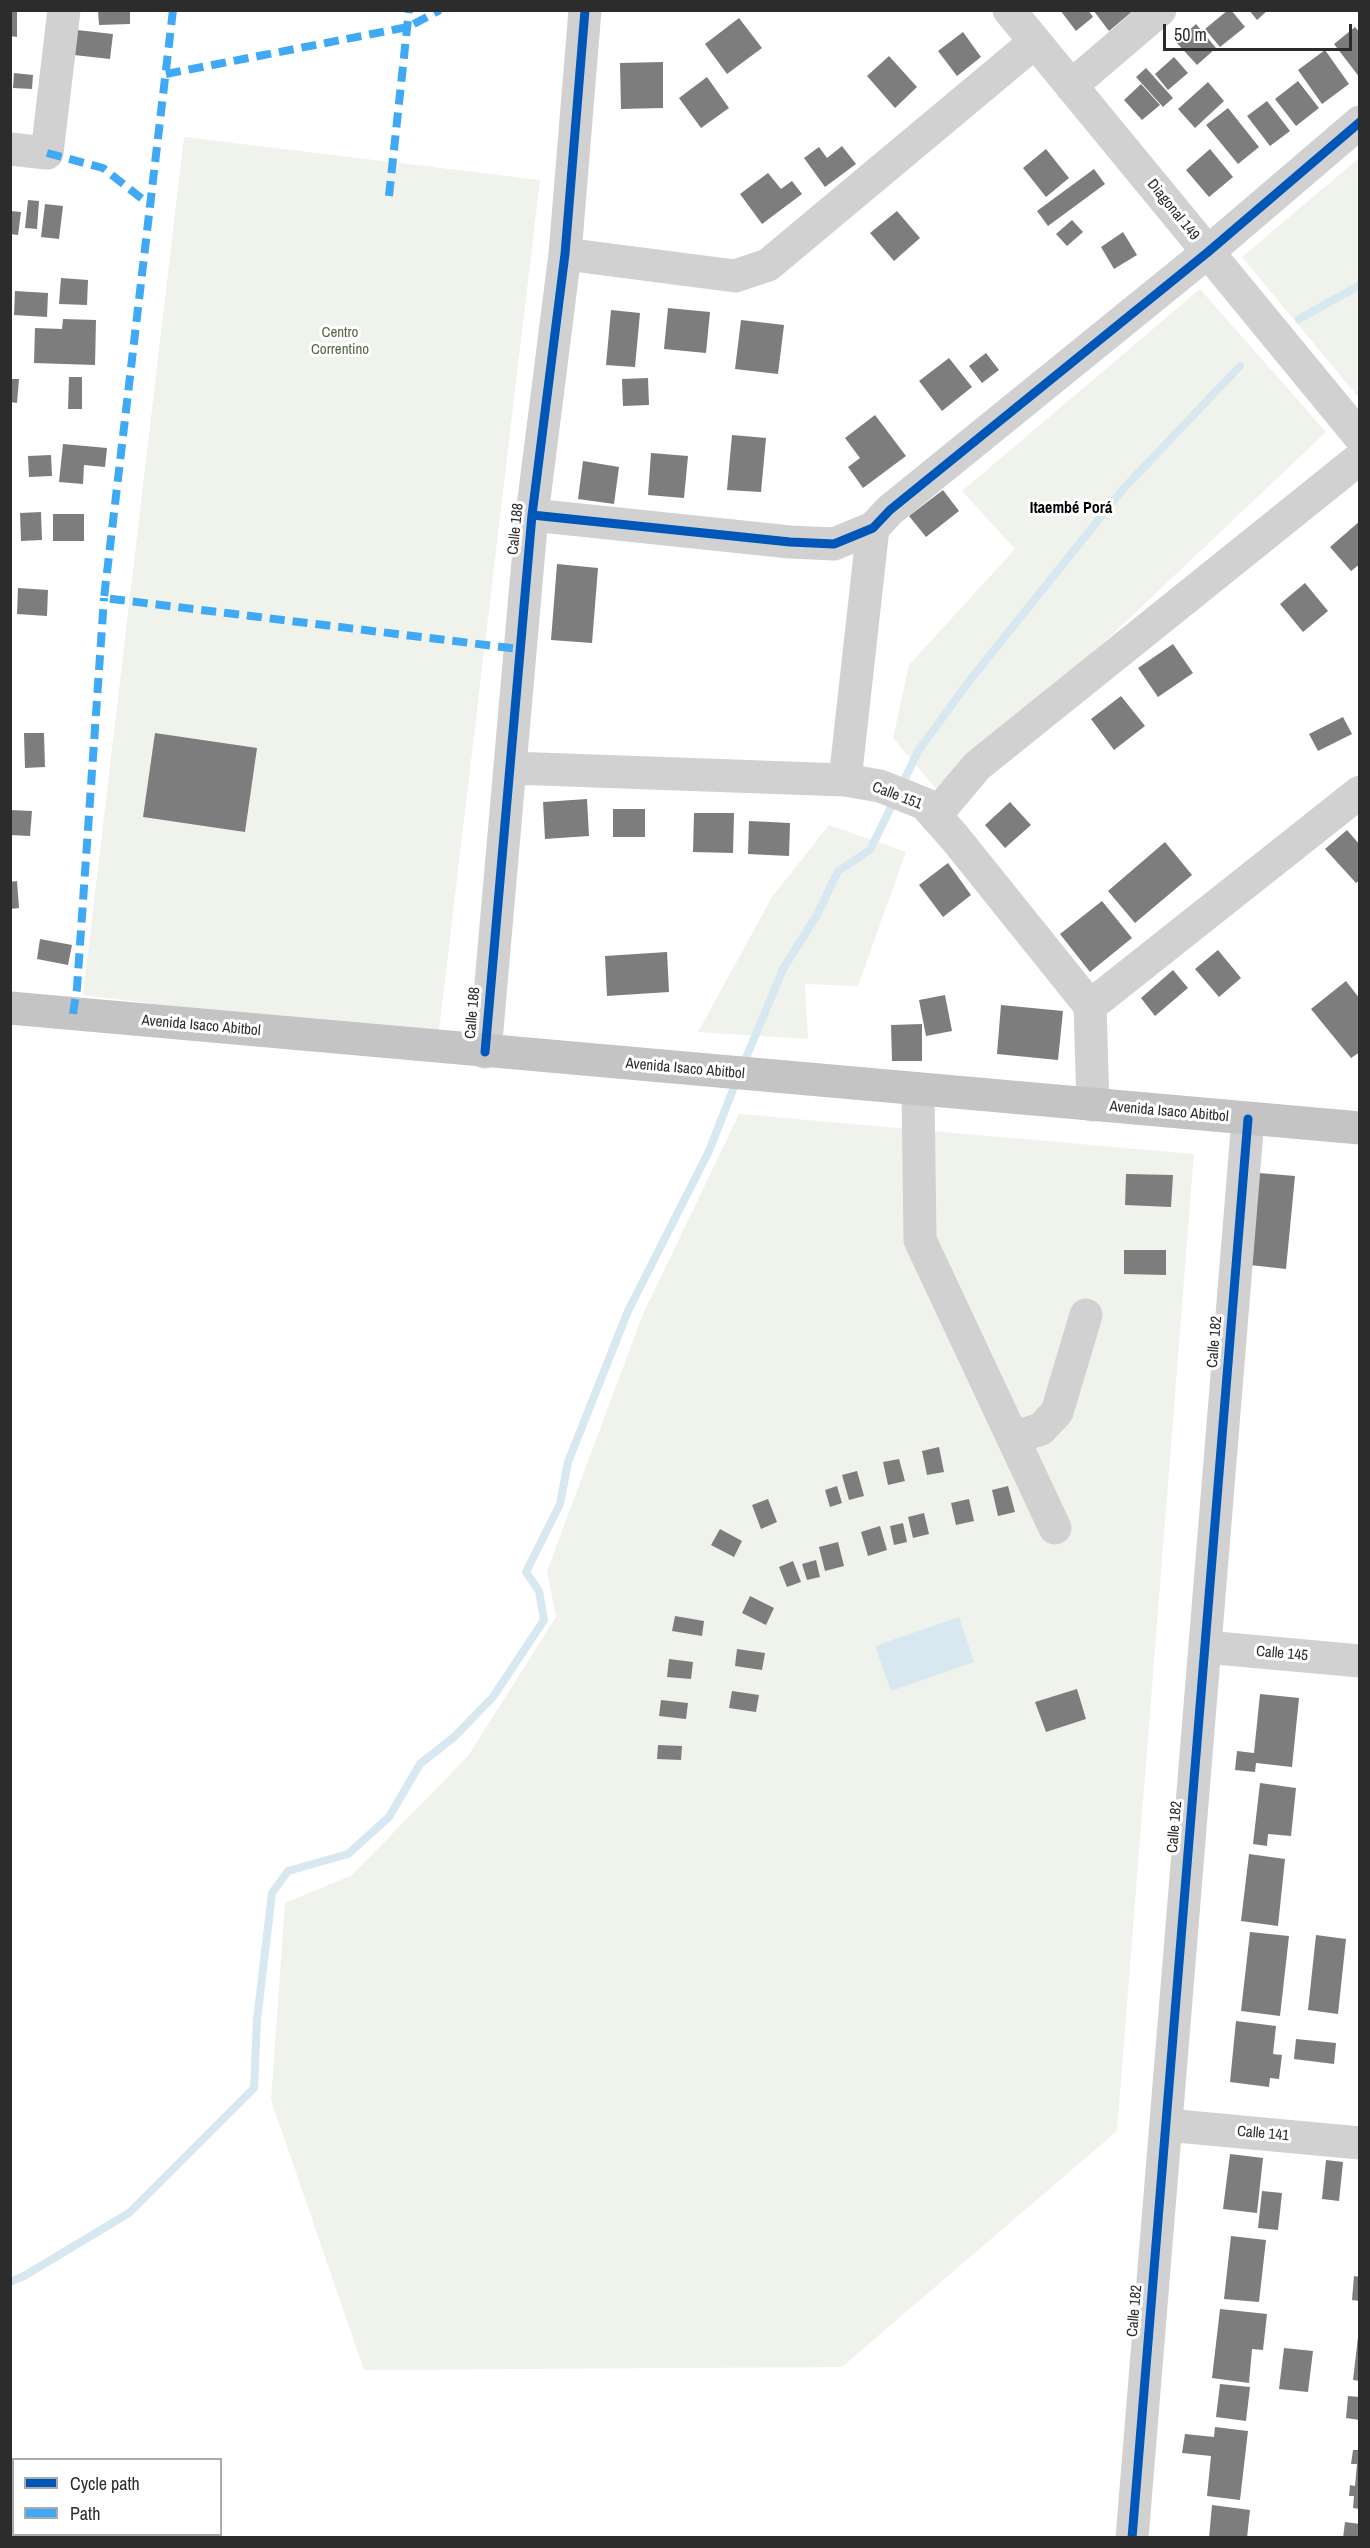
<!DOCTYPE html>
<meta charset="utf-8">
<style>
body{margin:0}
#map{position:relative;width:1370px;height:2548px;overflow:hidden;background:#fff;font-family:"Archivo Narrow",sans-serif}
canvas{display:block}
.frame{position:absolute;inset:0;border:12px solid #2c2c2c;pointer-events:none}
.legend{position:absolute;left:12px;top:2458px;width:210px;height:78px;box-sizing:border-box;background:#fff;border:2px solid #ababab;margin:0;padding:8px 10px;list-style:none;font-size:18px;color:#2c2c2c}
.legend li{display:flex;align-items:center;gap:12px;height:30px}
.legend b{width:30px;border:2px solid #ababab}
.scale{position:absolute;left:1163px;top:24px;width:189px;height:27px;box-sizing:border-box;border:3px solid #2c2c2c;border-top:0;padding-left:8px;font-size:18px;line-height:21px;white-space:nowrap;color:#2c2c2c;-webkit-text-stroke:4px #fff;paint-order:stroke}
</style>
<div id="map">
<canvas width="1370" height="2548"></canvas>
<div class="frame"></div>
<ul class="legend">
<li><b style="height:8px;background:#0057b8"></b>Cycle path</li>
<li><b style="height:8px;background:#3fa9f5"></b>Path</li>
</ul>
<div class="scale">50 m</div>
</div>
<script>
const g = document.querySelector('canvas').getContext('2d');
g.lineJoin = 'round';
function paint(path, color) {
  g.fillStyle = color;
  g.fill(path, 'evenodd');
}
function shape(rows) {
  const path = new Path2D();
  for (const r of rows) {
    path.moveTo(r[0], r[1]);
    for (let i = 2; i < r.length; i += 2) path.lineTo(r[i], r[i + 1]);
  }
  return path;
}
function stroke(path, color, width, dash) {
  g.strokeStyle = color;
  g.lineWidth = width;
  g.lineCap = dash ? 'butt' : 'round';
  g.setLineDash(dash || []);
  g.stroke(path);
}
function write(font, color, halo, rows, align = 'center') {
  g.font = font + ' "Archivo Narrow",sans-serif';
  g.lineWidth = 6;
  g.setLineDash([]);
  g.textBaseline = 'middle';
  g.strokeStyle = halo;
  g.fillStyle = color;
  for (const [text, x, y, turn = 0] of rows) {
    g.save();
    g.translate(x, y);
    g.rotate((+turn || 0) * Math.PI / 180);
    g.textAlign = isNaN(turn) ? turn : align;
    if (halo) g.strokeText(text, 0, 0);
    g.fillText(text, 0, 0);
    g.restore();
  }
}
const green = shape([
 [184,137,540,180,438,1039,83,995],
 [1359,158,1359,398,1242,257],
 [1200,289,1326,432,942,796,893,738,909,665,1015,549,962,491],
 [829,825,906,852,858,986,805,984,808,1039,698,1032,772,897],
 [739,1114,1194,1154,1117,2131,842,2367,364,2370,271,2100,285,1903,352,1875,468,1756,556,1617,547,1571,643,1314]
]);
const water = shape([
 [959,1617,974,1662,891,1691,875,1646]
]);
const stream = shape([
 [1299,319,1360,285],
 [902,785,918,751,970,680,1124,488,1240,366],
 [743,1065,783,969,817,915,838,871,870,850,895,799],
 [10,2282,24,2276,129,2213,254,2088,257,2020,272,1893,288,1871,348,1854,389,1817,420,1764,454,1737,493,1697,544,1620,539,1591,526,1572,560,1504,568,1462,628,1311,709,1151,736,1082]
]);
const building = shape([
 [10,10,17,10,17,37,10,36],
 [98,10,130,10,130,24,99,25],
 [1060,10,1088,10,1093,17,1076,31],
 [1093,10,1134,10,1109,31],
 [1228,10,1231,10,1245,27,1220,47,1205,29],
 [1249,10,1268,10,1257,20],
 [739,18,762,48,727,74,705,44],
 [1196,24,1216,48,1197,65,1176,42],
 [1355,27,1360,33,1360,78,1334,44],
 [77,30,113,34,110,59,74,55],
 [963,32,981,57,957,76,938,51],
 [1325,50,1349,84,1322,104,1298,70],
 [889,56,917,87,895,108,867,76],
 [1174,57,1188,73,1168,90,1155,74],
 [663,62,663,108,621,109,620,63],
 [1146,68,1173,98,1163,107,1136,77],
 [14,73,33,75,32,89,13,88],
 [707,77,729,108,701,128,679,98],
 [1298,81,1319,108,1296,126,1275,99],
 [1208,82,1224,101,1195,128,1178,109],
 [1141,84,1160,105,1142,120,1124,100],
 [1267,101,1290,131,1270,146,1247,116],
 [1228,108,1259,147,1238,164,1206,125],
 [842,146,856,164,825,187,804,158,819,147,827,158],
 [1046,149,1069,178,1046,197,1023,168],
 [1210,149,1233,177,1209,197,1186,170],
 [1094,169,1105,184,1048,226,1037,211],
 [768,173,781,189,792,181,802,194,762,224,740,194],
 [28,200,39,201,37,229,25,228],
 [45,204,63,206,59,239,41,237],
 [10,211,21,212,18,235,10,234],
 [897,211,920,238,894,261,870,233],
 [1072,220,1083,232,1067,246,1056,234],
 [1123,232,1137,255,1114,269,1101,247],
 [61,278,88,280,87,305,59,304],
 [15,291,48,293,47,317,14,315],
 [668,308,710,312,706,353,664,349],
 [611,310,640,313,635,367,606,365],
 [63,319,96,320,95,365,34,363,35,328,62,329],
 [741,320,784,325,778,374,735,369],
 [986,353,999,370,982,383,969,366],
 [949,358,972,387,942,411,919,381],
 [69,377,82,377,82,409,68,409],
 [648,378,649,405,623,406,622,379],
 [10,379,19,379,17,403,10,402],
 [875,415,906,456,863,488,848,467,860,458,845,438],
 [732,435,766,438,761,492,727,490],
 [63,444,107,448,105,467,84,465,83,484,59,482],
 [651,453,688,456,684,498,648,495],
 [51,455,52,476,29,477,28,456],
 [583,461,619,467,614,504,578,499],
 [943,490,959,511,926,537,909,516],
 [41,512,42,540,21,541,20,513],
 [53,514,84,514,84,541,53,541],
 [1360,521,1360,564,1351,571,1330,547],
 [557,564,598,568,592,643,551,640],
 [1305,583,1328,611,1303,632,1280,604],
 [18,588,48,590,47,616,17,614],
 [1173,644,1193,673,1158,697,1138,668],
 [1121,696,1145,726,1114,750,1091,719],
 [1343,717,1352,734,1318,751,1309,734],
 [24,733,44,733,45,767,25,768],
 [155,733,257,748,245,832,143,817],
 [587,799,589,836,545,839,543,802],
 [1010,802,1031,825,1005,848,985,825],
 [613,809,645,809,645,837,613,837],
 [10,810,32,811,30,836,10,835],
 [694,813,734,813,733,853,693,852],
 [749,821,790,823,789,856,748,854],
 [1347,830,1360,845,1360,880,1356,883,1325,849],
 [1165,842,1192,875,1135,923,1108,891],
 [948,863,971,895,943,917,919,885],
 [17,881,19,908,10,909,10,882],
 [1102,901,1132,938,1090,972,1060,934],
 [40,939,72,945,68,965,37,959],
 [1218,950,1241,978,1219,997,1195,969],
 [667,952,669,992,607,996,605,956],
 [1173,970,1188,988,1155,1016,1141,998],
 [1346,981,1360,999,1360,1052,1351,1058,1311,1009],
 [945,995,952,1031,926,1036,919,1000],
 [1001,1005,1063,1011,1058,1060,997,1054],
 [922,1024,922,1061,892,1061,891,1025],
 [1259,1173,1295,1176,1286,1269,1250,1265],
 [1126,1174,1173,1175,1171,1207,1125,1205],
 [1124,1250,1166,1250,1166,1275,1124,1274],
 [939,1447,944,1472,927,1475,922,1451],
 [899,1459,905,1481,888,1485,883,1462],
 [857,1471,864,1496,849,1500,842,1475],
 [837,1486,842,1503,830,1507,825,1490],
 [1008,1486,1015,1512,998,1516,992,1490],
 [768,1499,777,1522,761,1529,752,1505],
 [969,1499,974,1521,956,1525,951,1503],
 [924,1513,929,1534,913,1538,908,1517],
 [903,1523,907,1542,894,1545,890,1526],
 [880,1526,887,1550,868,1556,861,1532],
 [720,1529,742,1541,734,1557,711,1545],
 [838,1542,844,1566,825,1571,819,1547],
 [816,1560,820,1577,807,1580,802,1564],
 [793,1561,801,1582,787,1587,779,1567],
 [750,1596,774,1608,766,1625,742,1613],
 [675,1616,704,1621,702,1636,672,1631],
 [737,1649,765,1653,762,1670,735,1666],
 [669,1659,693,1662,691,1679,667,1677],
 [1077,1689,1086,1719,1046,1732,1035,1702],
 [732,1691,759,1695,756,1712,729,1708],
 [1260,1694,1299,1698,1292,1767,1256,1763,1255,1772,1235,1770,1237,1751,1254,1753],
 [661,1700,688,1703,686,1719,659,1716],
 [658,1745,682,1746,681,1760,657,1759],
 [1260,1783,1296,1788,1291,1836,1268,1834,1267,1846,1253,1844],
 [1249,1854,1285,1859,1278,1926,1241,1921],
 [1250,1932,1289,1936,1280,2016,1241,2011],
 [1316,1935,1346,1939,1338,2014,1308,2010],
 [1236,2021,1276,2026,1273,2054,1282,2055,1279,2079,1270,2078,1269,2087,1230,2082],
 [1296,2039,1336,2043,1334,2064,1294,2059],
 [1230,2154,1263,2158,1257,2213,1223,2209],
 [1326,2160,1343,2162,1339,2201,1322,2199],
 [1262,2191,1282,2193,1278,2230,1258,2228],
 [1231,2236,1266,2240,1259,2302,1224,2299],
 [1354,2276,1360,2277,1360,2301,1352,2300],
 [1220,2309,1267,2314,1263,2350,1252,2349,1249,2383,1212,2378],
 [1358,2337,1360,2337,1360,2381,1353,2380],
 [1284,2348,1313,2351,1308,2392,1279,2389],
 [1220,2384,1250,2387,1246,2421,1216,2417],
 [1348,2396,1360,2397,1360,2420,1346,2418],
 [1215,2427,1248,2431,1240,2500,1207,2496,1211,2456,1182,2453,1185,2434,1214,2437],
 [1353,2450,1360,2450,1360,2509,1353,2508,1354,2496,1349,2496,1350,2485,1355,2486,1357,2464,1351,2464],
 [1212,2505,1250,2510,1247,2538,1209,2538],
 [1345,2522,1360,2524,1360,2538,1343,2538]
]);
const minor = shape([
 [1009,10,1360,437],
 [1071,86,1160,10],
 [10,149,47,153,64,10],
 [565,254,735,276,768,265,1035,42],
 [532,515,790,542,834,544,873,528,890,510,1208,252,1360,122],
 [511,768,845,780,880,786,925,804,955,838,1090,1006,1093,1105],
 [845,780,873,528],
 [935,816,977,766,1360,458],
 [1090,1006,1360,792],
 [485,1052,532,515,565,254,585,10],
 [918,1090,920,1240,1055,1528],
 [1013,1438,1041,1429,1057,1412,1086,1315],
 [1205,1647,1360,1661],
 [1166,2125,1360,2143],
 [1132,2538,1248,1119]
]);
const major = shape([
 [10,1008,1360,1128]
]);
const quiet = shape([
 [173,10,104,598,519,649],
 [166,74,408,27,440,10],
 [47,153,103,168,150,205],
 [389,196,409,10],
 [73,1014,77,988,104,598]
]);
const cycleway = shape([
 [532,515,790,542,834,544,873,528,890,510,1208,252,1360,122],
 [485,1052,532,515,565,254,585,10],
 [1132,2538,1248,1119]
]);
const streetNames = [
 ["Diagonal 149",1173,210,51],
 ["Calle 188",516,529,-84],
 ["Calle 151",897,796,21],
 ["Calle 188",473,1013,-85],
 ["Avenida Isaco Abitbol",201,1026,5],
 ["Avenida Isaco Abitbol",685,1069,5],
 ["Avenida Isaco Abitbol",1169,1112,5],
 ["Calle 182",1215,1342,-85],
 ["Calle 145",1282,1654,5],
 ["Calle 182",1175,1827,-85],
 ["Calle 141",1263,2134,5],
 ["Calle 182",1135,2311,-85]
];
const parkNames = [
 ["Centro",340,333],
 ["Correntino",340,350]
];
const neighbourhoodNames = [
 ["Itaembé Porá",1071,509]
];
paint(green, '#f0f3eb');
paint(water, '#d7e8f0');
stroke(stream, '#d7e8f0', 8);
paint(building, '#7d7d7d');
stroke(minor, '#d1d1d1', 33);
stroke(major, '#c4c4c4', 33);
stroke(quiet, '#3fa9f5', 8, [15, 8]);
stroke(cycleway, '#0057b8', 9);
write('15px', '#2c2c2c', '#fff', streetNames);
write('15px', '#52673b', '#fff', parkNames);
write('bold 16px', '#000', '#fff', neighbourhoodNames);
</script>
